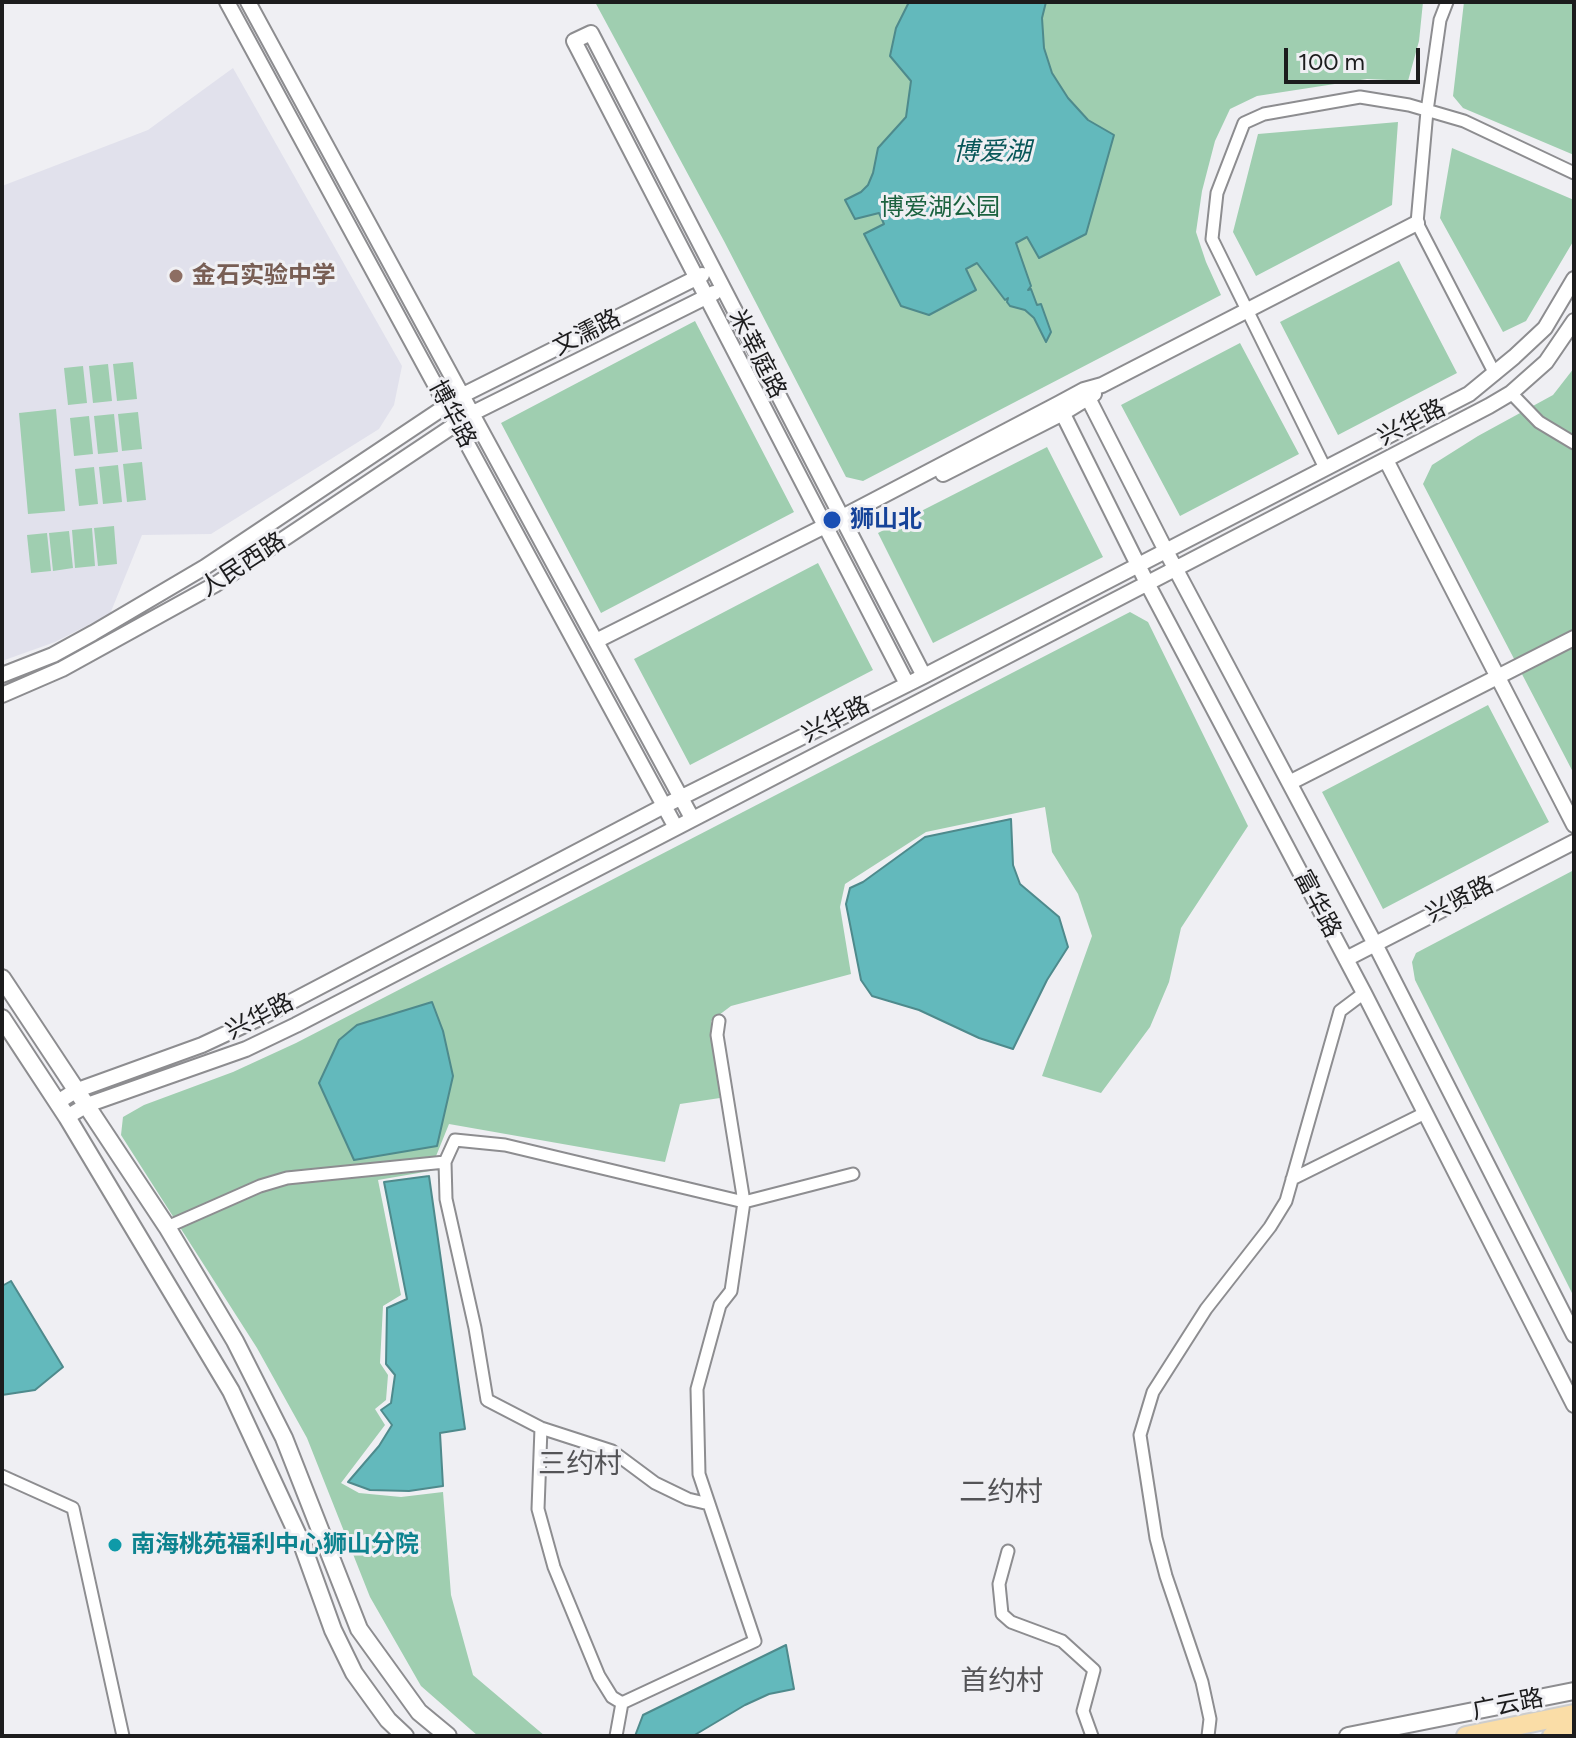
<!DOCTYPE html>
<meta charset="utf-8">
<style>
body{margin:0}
#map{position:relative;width:1576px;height:1738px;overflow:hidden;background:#efeff3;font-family:Figtree,sans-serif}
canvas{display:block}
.frame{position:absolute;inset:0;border:4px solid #1c1c1d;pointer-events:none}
.scale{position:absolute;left:1284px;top:48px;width:136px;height:36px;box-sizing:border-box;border:4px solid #1c1c1d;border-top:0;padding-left:10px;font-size:24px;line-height:28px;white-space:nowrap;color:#1c1c1d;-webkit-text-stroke:6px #efeff3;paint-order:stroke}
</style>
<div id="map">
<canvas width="1576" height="1738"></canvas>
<div class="frame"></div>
<div class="scale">100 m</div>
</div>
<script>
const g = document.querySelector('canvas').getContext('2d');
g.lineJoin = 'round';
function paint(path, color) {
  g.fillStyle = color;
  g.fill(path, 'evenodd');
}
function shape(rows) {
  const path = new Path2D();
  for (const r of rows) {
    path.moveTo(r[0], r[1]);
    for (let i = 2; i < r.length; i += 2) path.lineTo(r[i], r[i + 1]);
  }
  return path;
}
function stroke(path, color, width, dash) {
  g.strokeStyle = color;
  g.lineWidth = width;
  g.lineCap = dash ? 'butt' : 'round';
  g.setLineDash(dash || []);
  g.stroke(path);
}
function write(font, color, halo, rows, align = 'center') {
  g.font = font + ' Figtree,"Noto Sans SC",sans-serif';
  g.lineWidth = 6;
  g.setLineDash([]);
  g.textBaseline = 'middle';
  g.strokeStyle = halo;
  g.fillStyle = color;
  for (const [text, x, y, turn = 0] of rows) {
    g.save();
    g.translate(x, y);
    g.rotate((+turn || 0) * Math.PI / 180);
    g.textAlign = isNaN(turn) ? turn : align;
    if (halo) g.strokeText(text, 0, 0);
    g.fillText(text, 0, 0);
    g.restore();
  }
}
const built = shape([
 [233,68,402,366,394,405,379,429,211,534,142,535,110,614,55,642,2,661,2,186,148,130]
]);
const green = shape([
 [595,2,1423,2,1419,41,1408,81,1367,79,1257,96,1230,109,1215,141,1202,191,1196,232,1206,262,1221,295,863,481,846,477,724,241],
 [1464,2,1574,2,1574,155,1463,108,1453,96],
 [1398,122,1392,205,1256,276,1233,232,1258,134],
 [1452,148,1574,200,1574,240,1526,321,1503,332,1440,218],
 [1399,261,1457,373,1338,435,1280,322],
 [695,321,794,512,601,613,501,423],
 [1240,343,1299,454,1180,516,1121,405],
 [133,362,137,399,117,401,113,364],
 [108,364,112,401,93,403,89,366],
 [83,366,87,403,68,405,64,368],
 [1574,368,1574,774,1423,484,1432,465,1478,436,1553,395],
 [56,409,65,511,28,514,19,413],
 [138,412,142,449,122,451,118,414],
 [114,414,118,452,98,454,94,416],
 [89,416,93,454,74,456,70,418],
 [1047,447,1103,557,933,643,878,533],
 [142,462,146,500,127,502,123,464],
 [118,465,122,502,103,504,99,467],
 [94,467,98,504,79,506,75,469],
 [114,526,117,564,98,566,94,528],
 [92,528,95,566,75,568,72,530],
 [69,531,73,568,53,571,49,533],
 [47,533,51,571,31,573,27,535],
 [818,563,873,670,690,765,634,659],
 [1130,612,1148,622,1248,826,1181,928,1169,982,1150,1027,1101,1093,1042,1076,1092,936,1078,894,1052,852,1045,807,926,832,845,884,840,907,851,974,731,1006,711,1021,720,1098,680,1104,665,1162,449,1124,430,1171,378,1180,401,1295,383,1306,380,1363,388,1375,386,1400,375,1409,385,1425,341,1483,359,1493,401,1497,443,1492,451,1595,473,1675,545,1736,478,1736,421,1686,370,1597,307,1438,257,1348,121,1135,123,1117,144,1105,233,1072,296,1043],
 [1488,705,1549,822,1383,909,1322,792],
 [1574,870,1574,1297,1415,980,1412,962,1416,953]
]);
const water = shape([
 [909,2,1046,2,1042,18,1044,48,1052,73,1068,98,1088,120,1114,135,1086,234,1039,258,1027,237,1016,243,1031,286,1028,290,1031,289,1037,305,1041,304,1051,332,1046,342,1034,318,1025,310,1010,306,1007,302,1008,298,1005,300,977,263,966,269,976,290,929,315,901,306,864,234,884,224,879,213,855,219,845,200,861,192,868,185,873,173,878,148,906,117,911,81,890,56,896,28,909,2],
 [1011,819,1013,865,1020,884,1059,917,1068,947,1047,980,1013,1049,979,1038,919,1010,872,996,861,980,846,904,850,888,863,882,925,837,1011,819],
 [432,1002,443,1031,453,1076,437,1146,354,1160,319,1083,339,1040,357,1025,432,1002],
 [429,1176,465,1429,440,1433,443,1486,409,1491,370,1490,348,1482,379,1446,392,1425,381,1410,391,1403,395,1375,386,1364,387,1308,407,1299,384,1182,429,1176],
 [11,1281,63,1367,35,1390,2,1395,2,1286,11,1281],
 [786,1645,794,1689,769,1694,745,1705,693,1736,635,1736,643,1715,786,1645]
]);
const minor = shape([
 [1447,2,1440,20,1427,111,1417,223,1495,374],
 [1511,393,1539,422,1574,443],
 [1325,468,1212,239,1217,193,1244,123,1264,114,1360,97,1409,105,1464,121,1574,173],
 [719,1021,717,1035,744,1202,853,1174],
 [1292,1179,1425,1113],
 [167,1227,260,1186,287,1178,445,1162],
 [541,1428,538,1509,554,1567,599,1676,612,1697,622,1703],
 [2,1476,73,1508,123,1736],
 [1008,1551,999,1584,1002,1614,1011,1622,1062,1641,1094,1670,1083,1711,1092,1736],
 [622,1703,755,1641,699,1474,697,1389,720,1305,731,1291,744,1202,505,1145,455,1140,445,1162,446,1199,475,1328,487,1400,541,1428,612,1451,655,1483,688,1499,709,1504],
 [616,1736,622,1703],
 [1208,1736,1210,1719,1202,1682,1166,1576,1156,1538,1140,1435,1153,1392,1206,1309,1270,1227,1286,1201,1340,1011,1364,993]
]);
const tertiary = shape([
 [227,2,675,826],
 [248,2,692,818],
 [1084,390,1166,551,1375,944,1574,1335],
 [1058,404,1147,583,1364,993,1574,1405],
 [1386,460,1574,825],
 [943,474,1063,413,1094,394],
 [596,641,825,526,1058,404,1084,390,1102,385,1417,223],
 [2,675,53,655,93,633,205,567,461,396,702,275],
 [907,684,574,41,591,33,924,676],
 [2,695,62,669,216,584,471,414,714,293],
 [1291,782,1574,638],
 [1346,959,1574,842],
 [58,1102,75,1091,202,1045,264,1016,664,806,924,676,1469,394,1514,357,1545,328,1574,279],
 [67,1117,87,1105,246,1049,296,1025,1489,406,1511,393,1546,362,1574,321]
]);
const secondary = shape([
 [2,978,167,1227,235,1341,284,1438,359,1629,419,1712,448,1736],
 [2,1018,67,1117,231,1391,302,1544,333,1630,354,1673,388,1720,405,1736],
 [1348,1736,1574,1691]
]);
const primary = shape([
 [1466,1736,1574,1714],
 [1552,1736,1574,1732]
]);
const markers = [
 [176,276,8,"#8d6e63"],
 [832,520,10,"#1a4fb4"],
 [115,1545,8,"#0f9aa8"]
];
const parkNames = [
 ["博爱湖公园",940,208]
];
const educationNames = [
 ["金石实验中学",192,276]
];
const streetNames = [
 ["文濡路",587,333,-27],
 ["米莘庭路",757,354,63],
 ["博华路",452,414,62],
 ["兴华路",1412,423,-27],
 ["人民西路",243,565,-33],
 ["兴华路",836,720,-27],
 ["兴贤路",1460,900,-27],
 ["富华路",1317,904,62],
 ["兴华路",260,1017,-27],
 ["广云路",1508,1705,-11]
];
const transitNames = [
 ["狮山北",850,520]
];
const cultureNames = [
 ["南海桃苑福利中心狮山分院",131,1545]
];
const waterNames = [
 ["博爱湖",992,152]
];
const quarterNames = [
 ["三约村",580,1465],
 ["二约村",1001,1493],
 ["首约村",1002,1682]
];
paint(built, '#e1e1ec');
paint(green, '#9fceb0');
paint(water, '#63b9bc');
stroke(water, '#4e8a8c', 2);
stroke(minor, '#8d8d90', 15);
stroke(tertiary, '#8d8d90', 18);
stroke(secondary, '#8d8d90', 20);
stroke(primary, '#cdcdcd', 22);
stroke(minor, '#fff', 11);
stroke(tertiary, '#fff', 14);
stroke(secondary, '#fff', 16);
stroke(primary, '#fadda7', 18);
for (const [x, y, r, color] of markers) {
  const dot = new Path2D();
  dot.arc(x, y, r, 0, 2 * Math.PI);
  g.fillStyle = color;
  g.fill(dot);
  stroke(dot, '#efeff3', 3);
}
write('24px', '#1b623f', '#efeff3', parkNames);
write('bold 24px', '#785e54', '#efeff3', educationNames, 'left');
write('24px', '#1c1c1d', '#efeff3', streetNames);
write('bold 24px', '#164399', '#efeff3', transitNames, 'left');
write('bold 24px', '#0d838f', '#efeff3', cultureNames, 'left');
write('italic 26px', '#085759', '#efeff3', waterNames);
write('28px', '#535356', '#efeff3', quarterNames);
</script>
